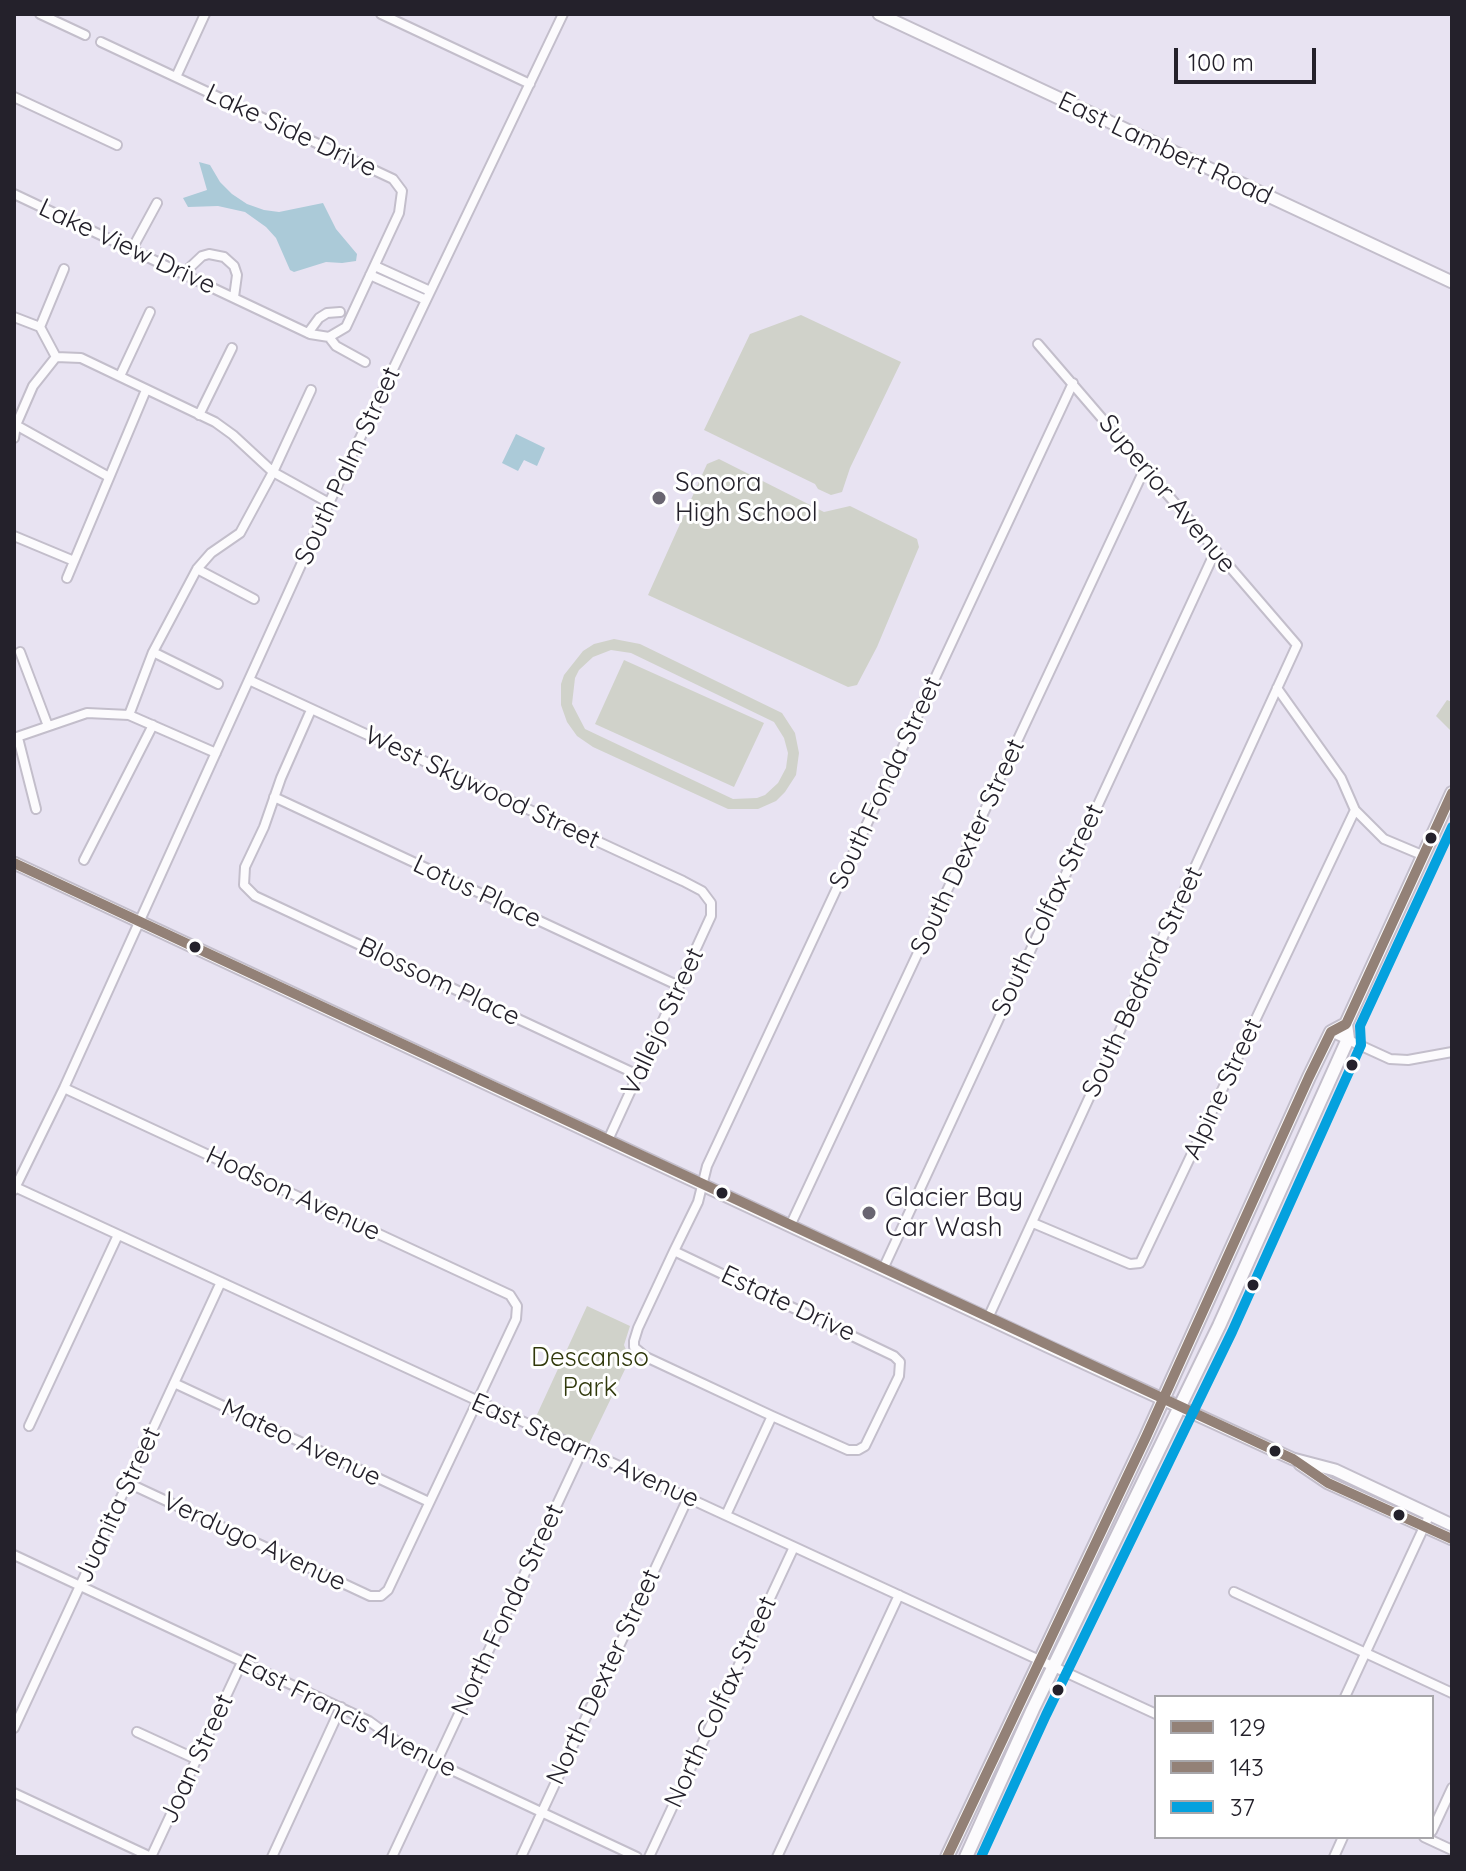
<!DOCTYPE html>
<style>
body{margin:0}
#map{position:relative;width:1466px;height:1871px;overflow:hidden;background:#e8e3f2;font-family:Quicksand,sans-serif}
canvas{display:block}
.frame{position:absolute;inset:0;border:16px solid #24212b;pointer-events:none}
.legend{position:absolute;left:1154px;top:1695px;width:280px;height:144px;box-sizing:border-box;background:#fff;border:2px solid #a7a6aa;margin:0;padding:10px 14px;list-style:none;font-size:24px;color:#24212b}
.legend li{display:flex;align-items:center;gap:16px;height:40px}
.legend b{width:40px;border:2px solid #a7a6aa}
.scale{position:absolute;left:1174px;top:48px;width:142px;height:36px;box-sizing:border-box;border:4px solid #24212b;border-top:0;padding-left:10px;font-size:24px;line-height:28px;white-space:nowrap;color:#24212b;-webkit-text-stroke:6px #fff;paint-order:stroke}
</style>
<div id="map">
<canvas width="1466" height="1871"></canvas>
<div class="frame"></div>
<ul class="legend">
<li><b style="height:10px;background:#938177"></b>129</li>
<li><b style="height:10px;background:#938177"></b>143</li>
<li><b style="height:10px;background:#04a1de"></b>37</li>
</ul>
<div class="scale">100 m</div>
</div>
<script>
const g = document.querySelector('canvas').getContext('2d');
g.lineJoin = 'round';
function paint(path, color) {
  g.fillStyle = color;
  g.fill(path, 'evenodd');
}
function shape(rows) {
  const path = new Path2D();
  for (const r of rows) {
    path.moveTo(r[0], r[1]);
    for (let i = 2; i < r.length; i += 2) path.lineTo(r[i], r[i + 1]);
  }
  return path;
}
function stroke(path, color, width, dash) {
  g.strokeStyle = color;
  g.lineWidth = width;
  g.lineCap = dash ? 'butt' : 'round';
  g.setLineDash(dash || []);
  g.stroke(path);
}
function write(font, color, halo, rows, align = 'center') {
  g.font = font + ' Quicksand,sans-serif';
  g.lineWidth = 6;
  g.setLineDash([]);
  g.textBaseline = 'middle';
  g.strokeStyle = halo;
  g.fillStyle = color;
  for (const [text, x, y, turn = 0] of rows) {
    g.save();
    g.translate(x, y);
    g.rotate((+turn || 0) * Math.PI / 180);
    g.textAlign = isNaN(turn) ? turn : align;
    if (halo) g.strokeText(text, 0, 0);
    g.fillText(text, 0, 0);
    g.restore();
  }
}
const green = shape([
 [801,315,901,362,850,468,842,492,831,495,818,489,815,484,704,430,750,334],
 [719,459,824,512,850,506,917,539,919,547,877,647,857,685,848,687,648,595,707,464],
 [614,639,640,644,782,713,795,733,799,753,796,775,785,792,776,801,758,809,728,809,593,747,577,736,567,722,561,705,561,684,564,675,583,651,594,644],
 [611,650,631,653,774,722,784,738,788,753,786,768,778,783,765,795,757,798,733,799,585,729,572,704,575,678,579,670,593,657],
 [624,660,764,723,734,787,595,724],
 [1447,700,1452,702,1452,732,1436,716],
 [587,1306,630,1326,624,1345,630,1359,588,1446,534,1421]
]);
const water = shape([
 [199,162,210,165,220,182,232,194,247,204,264,210,279,212,323,203,336,229,357,254,356,261,342,263,326,262,294,272,290,270,276,238,266,227,245,212,218,206,188,207,183,198,207,190],
 [516,434,545,448,537,466,524,460,518,471,502,463]
]);
const minor = shape([
 [40,14,85,35],
 [381,14,530,84],
 [176,77,205,14],
 [14,97,117,145],
 [14,194,310,334,329,337,346,327,399,213,402,191,393,179,101,42],
 [132,249,157,203],
 [375,266,430,291],
 [184,273,202,256,209,254,224,257,234,266,237,275,234,297],
 [370,275,426,300],
 [14,317,40,327],
 [308,333,319,318,327,313,340,312],
 [329,337,336,346,365,362],
 [56,357,81,358,215,422,233,435,273,472,329,503],
 [56,357,40,327,64,269],
 [120,376,150,312],
 [199,415,232,348],
 [14,424,109,477],
 [14,438,16,425,33,386,56,357],
 [14,536,74,561],
 [197,569,254,599],
 [67,578,146,390],
 [20,652,48,726],
 [153,652,218,684],
 [249,680,683,881,702,891,711,903,711,916,608,1140],
 [1277,688,1341,778,1355,810,1384,839,1422,855],
 [311,710,281,778,264,827,245,867,244,885,255,896,638,1075],
 [129,715,153,652,197,569,211,553,240,533,273,472,311,390],
 [14,738,87,713,129,715,216,753],
 [18,738,36,809],
 [274,797,679,986],
 [84,860,153,725],
 [1331,1032,1390,1059,1408,1060,1452,1052],
 [64,1088,510,1295,517,1306,516,1319,477,1402,388,1590,381,1596,370,1596,128,1483],
 [15,1187,1156,1714],
 [14,1190,64,1088,329,503,563,14],
 [1033,1223,1130,1264,1140,1263,1355,810],
 [790,1226,1145,468],
 [674,1251,894,1356,900,1362,899,1376,865,1446,858,1450,848,1450,772,1416,646,1357,634,1347,634,1341,638,1328,674,1251,698,1202,707,1166,1073,383],
 [883,1269,1215,552],
 [988,1318,1297,645,1038,344],
 [174,1383,429,1502],
 [29,1426,118,1235],
 [726,1515,772,1416],
 [14,1555,369,1721,409,1750,637,1857],
 [1234,1592,1452,1693],
 [1345,1697,1430,1514],
 [14,1728,221,1282],
 [137,1732,198,1760],
 [14,1793,151,1857,242,1662],
 [1432,1831,1452,1788],
 [1424,1837,1452,1850],
 [272,1857,341,1707],
 [392,1857,583,1449],
 [521,1857,688,1498],
 [649,1857,794,1547],
 [777,1857,899,1595],
 [1334,1857,1343,1837]
]);
const secondary = shape([
 [879,14,1452,282],
 [14,863,1047,1346,1293,1459,1335,1470,1452,1525],
 [1300,1464,1328,1483,1452,1539]
]);
const primary = shape([
 [947,1857,1146,1437,1309,1077,1331,1032,1346,1024,1452,793],
 [966,1857,1033,1709,1219,1326,1348,1039,1346,1024]
]);
const bus1 = shape([
 [14,863,1293,1459,1328,1483,1452,1539]
]);
const bus2 = shape([
 [947,1857,1146,1437,1309,1077,1331,1032,1346,1024,1452,793]
]);
const bus3 = shape([
 [981,1857,1046,1715,1232,1332,1361,1045,1360,1026,1452,827]
]);
const markers = [
 [659,498,8,"#696571"],
 [1431,838,7,"#24212b"],
 [195,947,7,"#24212b"],
 [1352,1065,7,"#24212b"],
 [722,1193,7,"#24212b"],
 [869,1213,8,"#696571"],
 [1253,1285,7,"#24212b"],
 [1275,1451,7,"#24212b"],
 [1399,1515,7,"#24212b"],
 [1058,1690,7,"#24212b"]
];
const streetNames = [
 ["Lake Side Drive",291,131,25],
 ["East Lambert Road",1165,149,25],
 ["Lake View Drive",127,247,25],
 ["South Palm Street",348,466,-65],
 ["Superior Avenue",1167,494,50],
 ["South Fonda Street",886,783,-65],
 ["West Skywood Street",482,788,25],
 ["South Dexter Street",968,847,-65],
 ["Lotus Place",477,892,25],
 ["South Colfax Street",1048,910,-65],
 ["Blossom Place",439,982,25],
 ["South Bedford Street",1143,982,-65],
 ["Vallejo Street",663,1022,-65],
 ["Alpine Street",1223,1089,-65],
 ["Hodson Avenue",293,1194,25],
 ["Estate Drive",788,1304,25],
 ["Mateo Avenue",301,1443,25],
 ["East Stearns Avenue",585,1451,24],
 ["Juanita Street",118,1505,-65],
 ["Verdugo Avenue",254,1542,25],
 ["North Fonda Street",508,1610,-65],
 ["North Dexter Street",604,1677,-65],
 ["North Colfax Street",721,1702,-65],
 ["East Francis Avenue",347,1716,27],
 ["Joan Street",197,1759,-65]
];
const poiNames = [
 ["Sonora",675,483],
 ["High School",675,513],
 ["Glacier Bay",885,1198],
 ["Car Wash",885,1228]
];
const parkNames = [
 ["Descanso",590,1358],
 ["Park",590,1388]
];
paint(green, '#d0d2ca');
paint(water, '#abcad8');
stroke(minor, '#c3becb', 12);
stroke(secondary, '#c3becb', 15);
stroke(primary, '#c3becb', 16);
stroke(minor, '#fcfbfd', 8);
stroke(secondary, '#fcfbfd', 11);
stroke(primary, '#fcfbfd', 12);
stroke(bus1, '#938177', 10);
stroke(bus2, '#938177', 10);
stroke(bus3, '#04a1de', 10);
for (const [x, y, r, color] of markers) {
  const dot = new Path2D();
  dot.arc(x, y, r, 0, 2 * Math.PI);
  g.fillStyle = color;
  g.fill(dot);
  stroke(dot, '#fff', 3);
}
write('26px', '#24212b', '#fff', streetNames);
write('26px', '#24212b', '#fff', poiNames, 'left');
write('26px', '#31390c', '#fff', parkNames);
</script>
